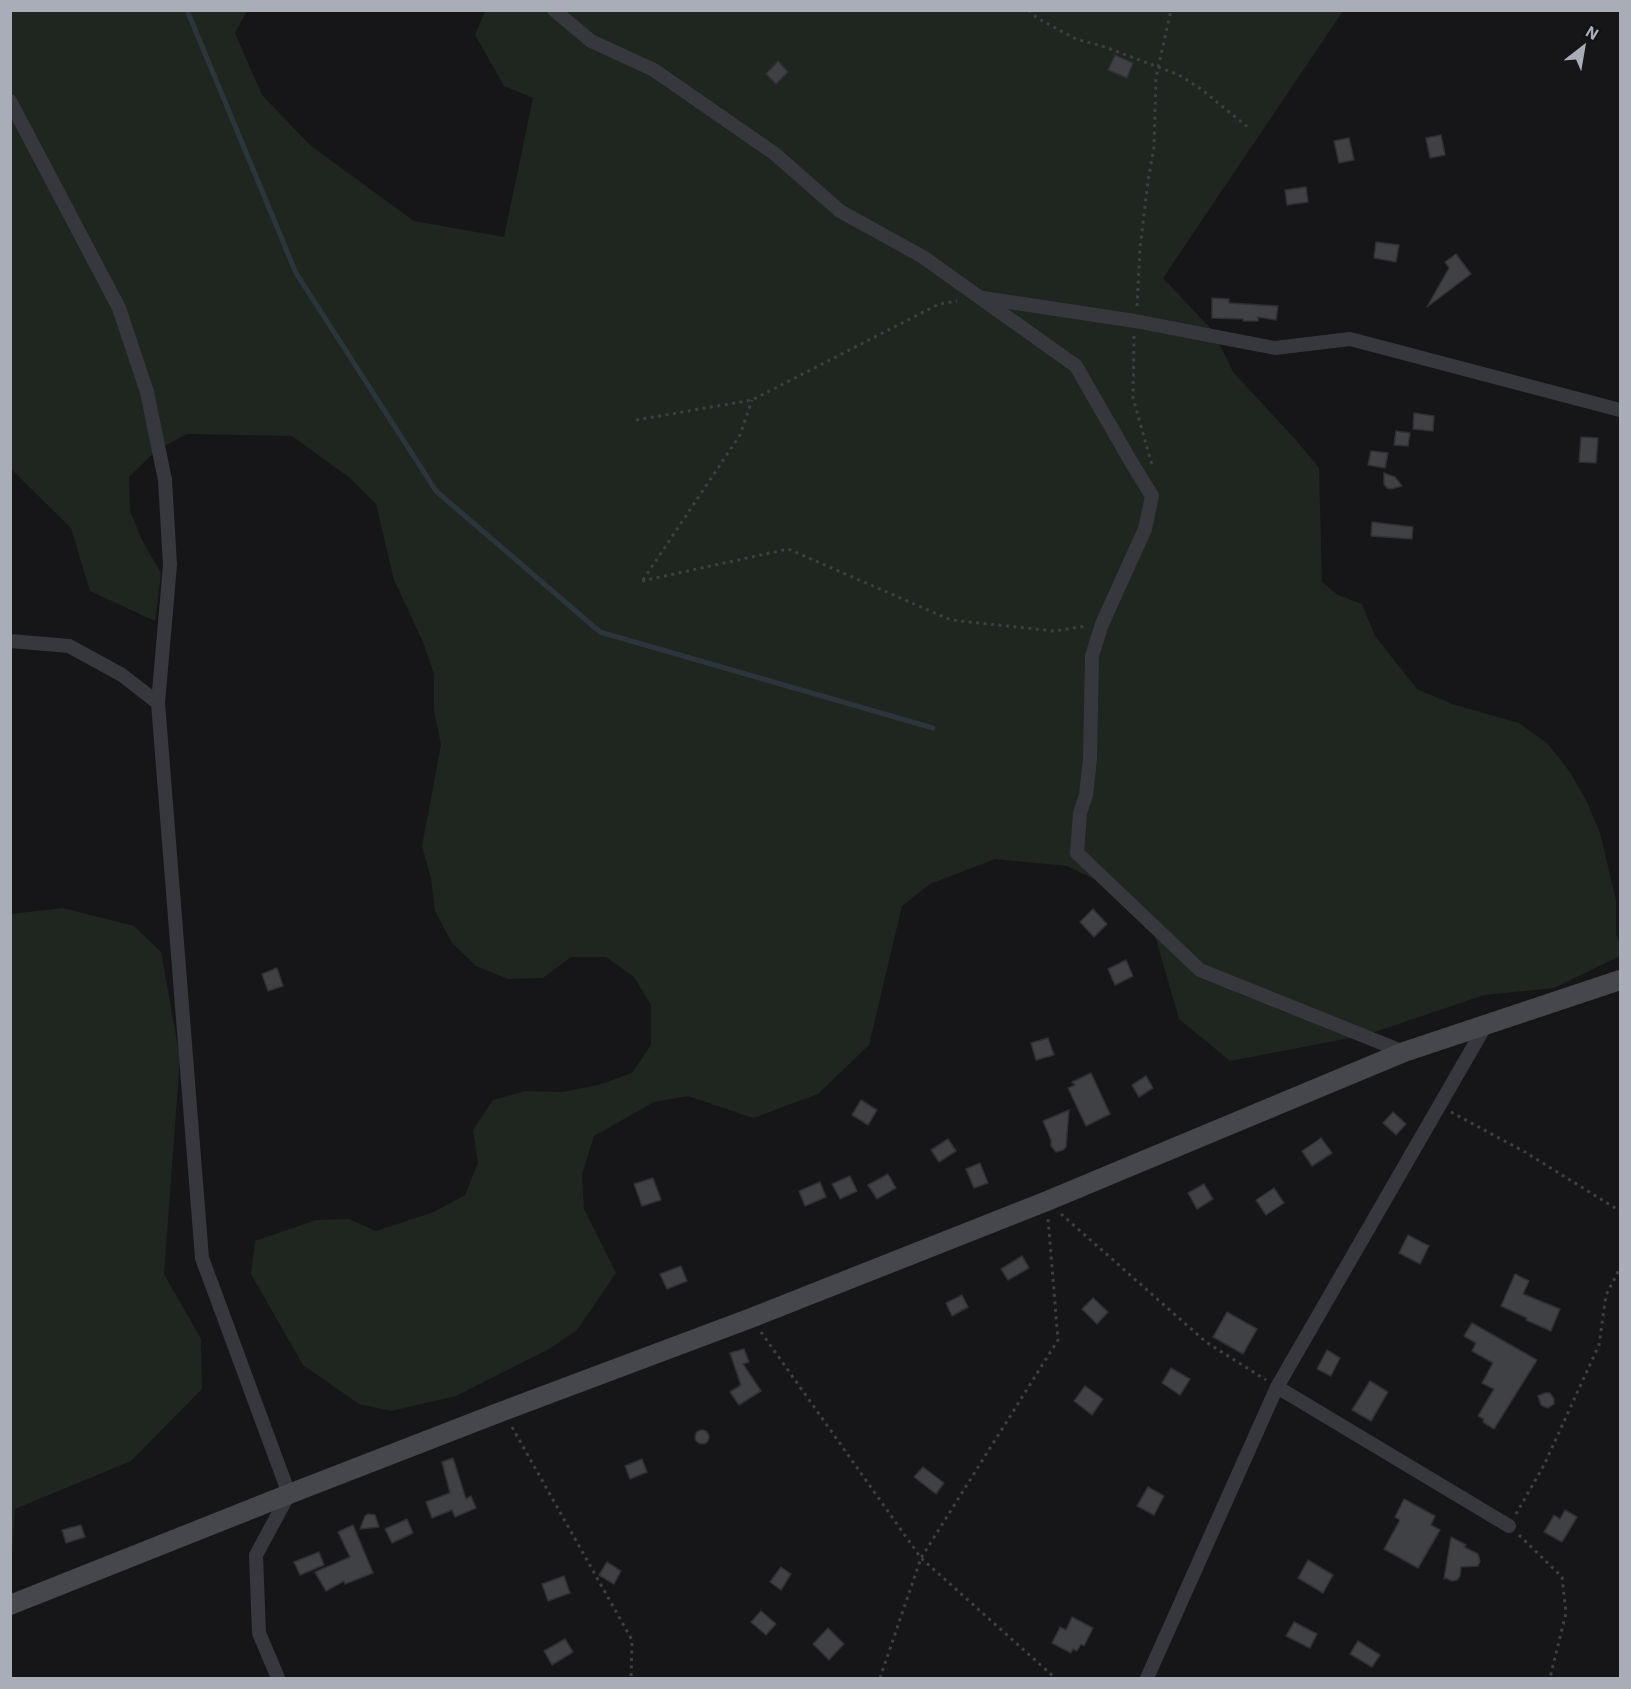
<!DOCTYPE html>
<style>
body{margin:0}
#map{position:relative;width:1631px;height:1689px;overflow:hidden;background:#161618;font-family:"IBM Plex Sans",sans-serif}
canvas{display:block}
.frame{position:absolute;inset:0;border:12px solid #a8adb8;pointer-events:none}
.north{position:absolute;left:1553px;top:18px;width:60px;height:60px;-webkit-text-stroke:4px #111113;paint-order:stroke;rotate:31deg;font-size:16px;font-weight:700;line-height:24px;text-align:center;color:#a8adb8}
.north::after{content:'';display:block;margin:auto;width:21px;height:27px;background:#a8adb8;clip-path:polygon(50% 0,100% 100%,50% 72%,0 100%)}
</style>
<div id="map">
<canvas width="1631" height="1689"></canvas>
<div class="frame"></div>
<div class="north">N</div>
</div>
<script>
const g = document.querySelector('canvas').getContext('2d');
g.lineJoin = 'round';
function paint(path, color) {
  g.fillStyle = color;
  g.fill(path, 'evenodd');
}
function shape(rows) {
  const path = new Path2D();
  for (const r of rows) {
    if (r.length === 3) {
      path.moveTo(r[0] + r[2], r[1]);
      path.arc(r[0], r[1], r[2], 0, 2 * Math.PI);
      continue;
    }
    path.moveTo(r[0], r[1]);
    for (let i = 2; i < r.length; i += 2) path.lineTo(r[i], r[i + 1]);
  }
  return path;
}
function stroke(path, color, width, dash) {
  g.strokeStyle = color;
  g.lineWidth = width;
  g.lineCap = dash ? 'butt' : 'round';
  g.setLineDash(dash || []);
  g.stroke(path);
}
const green = shape([
 [10,11,247,11,235,33,262,95,311,146,414,221,504,237,533,98,504,86,475,35,485,11,1343,11,1163,278,1213,331,1233,372,1296,440,1319,468,1322,582,1338,595,1362,604,1375,636,1417,689,1452,704,1519,723,1547,743,1570,772,1587,802,1600,833,1616,900,1616,934,1620,944,1620,956,1554,988,1484,995,1366,1035,1230,1061,1179,1019,1151,922,1129,896,1067,866,995,859,930,884,902,906,869,1045,818,1094,753,1118,688,1096,654,1102,594,1136,582,1174,584,1209,616,1273,577,1330,549,1349,456,1396,391,1411,359,1404,303,1365,251,1274,255,1241,316,1220,349,1219,376,1231,434,1212,465,1195,478,1163,473,1130,493,1100,525,1091,563,1092,598,1085,632,1073,651,1045,651,1005,634,977,606,957,571,957,543,978,508,979,476,966,452,943,435,911,431,878,422,846,441,745,434,710,434,674,423,642,394,580,376,504,350,478,292,436,187,434,157,450,129,477,130,511,143,542,161,573,155,621,90,591,71,528,11,469],
 [63,908,134,926,161,952,180,1058,164,1274,201,1339,202,1389,131,1461,15,1509,11,1569,11,914]
]);
const stream = shape([
 [187,10,296,273,436,491,600,632,933,728]
]);
const building = shape([
 [1115,55,1133,63,1127,78,1108,70,1115,55],
 [778,61,788,72,776,84,766,74,778,61],
 [1441,135,1445,155,1430,158,1426,138,1441,135],
 [1349,138,1354,160,1339,163,1334,141,1349,138],
 [1306,187,1308,202,1287,205,1285,190,1306,187],
 [1376,242,1399,245,1396,262,1374,258,1376,242],
 [1456,254,1471,274,1427,307,1449,268,1445,262,1456,254],
 [1212,298,1229,299,1229,303,1278,306,1276,320,1258,317,1258,321,1243,321,1243,319,1212,318,1212,298],
 [1414,413,1434,416,1433,431,1413,429,1414,413],
 [1396,431,1410,433,1408,446,1394,445,1396,431],
 [1581,437,1598,438,1596,463,1579,462,1581,437],
 [1371,451,1388,453,1385,468,1368,465,1371,451],
 [1384,473,1395,477,1402,486,1391,489,1387,488,1384,484,1384,473],
 [1372,522,1413,527,1412,539,1371,536,1372,522],
 [1093,909,1107,924,1094,937,1080,922,1093,909],
 [1126,960,1133,976,1115,985,1108,969,1126,960],
 [277,968,283,986,268,991,262,974,277,968],
 [1048,1038,1054,1055,1036,1060,1031,1043,1048,1038],
 [1091,1073,1110,1114,1086,1126,1068,1088,1075,1085,1072,1082,1091,1073],
 [1146,1076,1153,1088,1139,1097,1132,1085,1146,1076],
 [861,1100,877,1110,868,1125,852,1115,861,1100],
 [1069,1110,1066,1147,1063,1150,1056,1152,1051,1146,1051,1140,1043,1121,1069,1110],
 [1393,1112,1406,1124,1396,1135,1383,1123,1393,1112],
 [1321,1138,1332,1153,1312,1166,1302,1151,1321,1138],
 [948,1139,956,1151,939,1162,931,1150,948,1139],
 [980,1163,988,1183,974,1188,966,1169,980,1163],
 [888,1174,896,1188,877,1199,868,1185,888,1174],
 [850,1176,857,1191,840,1199,832,1184,850,1176],
 [653,1178,661,1200,642,1206,634,1184,653,1178],
 [820,1182,826,1197,805,1206,799,1191,820,1182],
 [1204,1184,1213,1199,1197,1209,1188,1193,1204,1184],
 [1274,1188,1284,1203,1266,1215,1256,1200,1274,1188],
 [1408,1235,1429,1246,1420,1264,1399,1253,1408,1235],
 [1022,1256,1029,1268,1008,1280,1001,1269,1022,1256],
 [681,1266,687,1281,667,1289,660,1274,681,1266],
 [1515,1274,1529,1281,1523,1294,1560,1309,1551,1331,1526,1320,1527,1318,1501,1306,1515,1274],
 [962,1295,968,1307,952,1316,946,1303,962,1295],
 [1093,1298,1108,1312,1097,1324,1082,1309,1093,1298],
 [1227,1312,1257,1329,1243,1354,1213,1337,1227,1312],
 [1472,1323,1537,1360,1494,1429,1483,1422,1484,1419,1478,1416,1494,1389,1482,1383,1493,1363,1472,1351,1476,1343,1464,1336,1472,1323],
 [744,1349,749,1362,743,1364,761,1391,739,1405,730,1392,741,1385,730,1353,744,1349],
 [1327,1350,1340,1358,1331,1376,1317,1369,1327,1350],
 [1171,1368,1190,1379,1180,1395,1162,1383,1171,1368],
 [1370,1381,1388,1392,1371,1421,1352,1410,1370,1381],
 [1085,1386,1103,1399,1092,1415,1074,1401,1085,1386],
 [1545,1393,1550,1393,1554,1399,1554,1404,1548,1408,1541,1405,1538,1396,1545,1393],
 [702,1437,7],
 [453,1458,466,1499,471,1496,476,1508,455,1517,452,1510,432,1518,426,1502,450,1493,442,1462,453,1458],
 [642,1459,647,1472,630,1479,625,1466,642,1459],
 [923,1467,944,1483,936,1494,914,1477,923,1467],
 [1148,1487,1164,1496,1154,1515,1137,1506,1148,1487],
 [1404,1499,1435,1516,1431,1525,1440,1530,1418,1568,1384,1549,1400,1520,1395,1517,1404,1499],
 [1565,1510,1577,1517,1562,1542,1544,1532,1554,1515,1560,1519,1565,1510],
 [368,1514,375,1515,379,1527,360,1529,365,1516,368,1514],
 [407,1519,413,1533,392,1543,385,1529,407,1519],
 [81,1525,85,1537,66,1543,62,1530,81,1525],
 [353,1525,373,1573,345,1584,344,1581,326,1591,315,1572,350,1557,338,1532,353,1525],
 [1451,1537,1466,1545,1464,1547,1478,1554,1480,1561,1478,1566,1461,1567,1460,1576,1457,1580,1452,1581,1446,1578,1444,1579,1451,1537],
 [319,1552,324,1565,300,1575,294,1562,319,1552],
 [1308,1560,1333,1575,1323,1593,1298,1578,1308,1560],
 [607,1562,621,1571,614,1584,599,1575,607,1562],
 [781,1567,791,1574,781,1590,770,1582,781,1567],
 [564,1576,570,1593,548,1601,542,1584,564,1576],
 [761,1611,776,1624,766,1635,751,1622,761,1611],
 [1072,1617,1093,1628,1084,1646,1081,1644,1077,1651,1073,1649,1071,1653,1052,1643,1060,1627,1066,1630,1072,1617],
 [1294,1622,1317,1634,1310,1648,1286,1636,1294,1622],
 [828,1628,844,1644,829,1660,813,1644,828,1628],
 [565,1639,573,1652,552,1665,544,1651,565,1639],
 [1358,1641,1380,1655,1372,1667,1350,1654,1358,1641]
]);
const path = shape([
 [1029,10,1037,18,1076,39,1105,47,1179,75,1201,89,1250,129],
 [1137,306,1140,248,1148,181,1154,147,1156,77,1171,10],
 [1134,336,1133,398,1152,465],
 [636,420,752,400,939,304,957,301],
 [643,580,740,435,752,400],
 [642,581,788,549,951,620,1054,631,1086,626],
 [1451,1112,1525,1152,1620,1211],
 [1061,1214,1206,1342,1266,1380],
 [761,1332,921,1558,1055,1678],
 [512,1427,632,1640,631,1678],
 [1516,1514,1544,1465,1599,1345,1606,1295,1620,1268],
 [1519,1535,1562,1577,1566,1613,1550,1678],
 [880,1678,921,1558,1058,1340,1048,1218]
]);
const street = shape([
 [554,10,591,41,654,70,775,154,840,211,923,257,1076,366,1130,460,1152,496,1145,529,1102,624,1092,656,1090,759,1086,795,1080,813,1077,853,1200,970,1404,1052],
 [10,101,119,308,147,392,165,480,170,565,158,703,202,1258,289,1494,256,1555,259,1633,278,1678],
 [983,298,1135,321,1275,348,1350,339,1620,410],
 [10,641,69,646,122,675,158,703],
 [1277,1387,1509,1526],
 [1147,1678,1277,1387,1487,1023]
]);
const secondary = shape([
 [10,1605,289,1494,503,1411,751,1318,1047,1201,1404,1052,1620,980]
]);
paint(green, '#1e261f');
stroke(stream, '#2c353c', 5);
paint(building, '#404145');
stroke(building, '#303034', 1.5);
stroke(path, '#3d3f44', 3, [3, 4.5]);
stroke(street, '#37383d', 14);
stroke(secondary, '#45474d', 20);
</script>
